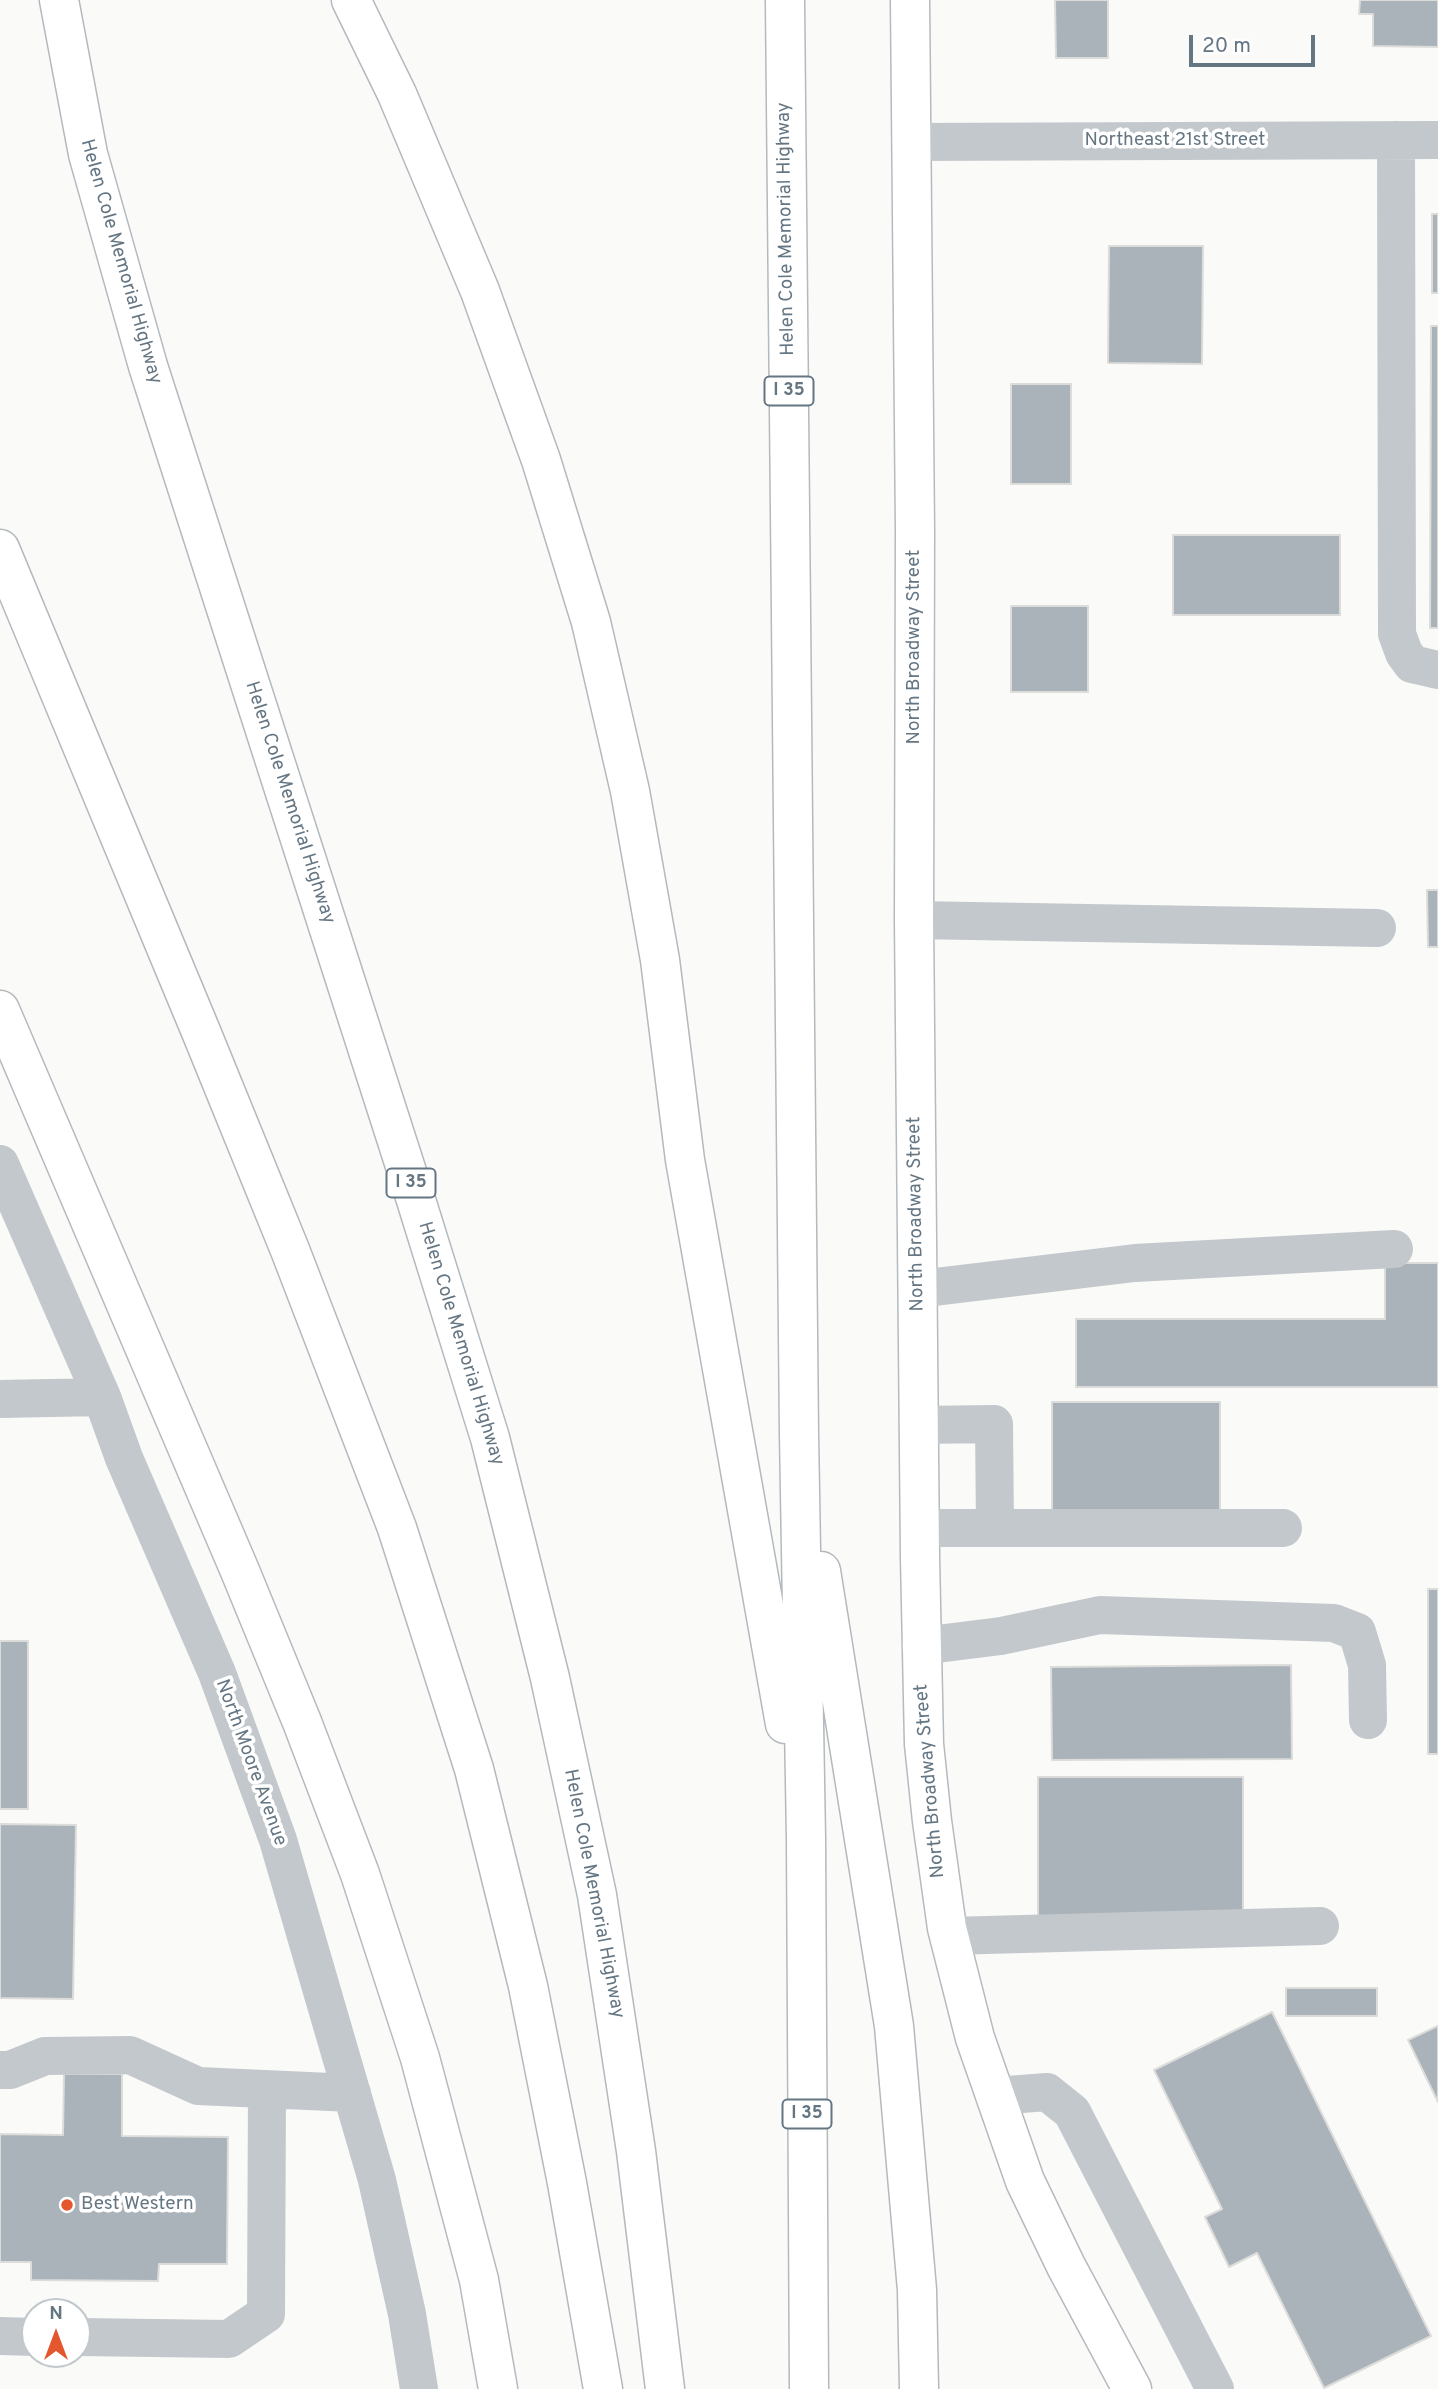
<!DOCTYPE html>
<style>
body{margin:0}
#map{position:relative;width:1438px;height:2389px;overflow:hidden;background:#fafaf8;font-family:Overpass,sans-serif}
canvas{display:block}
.north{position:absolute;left:21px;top:2298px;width:70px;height:70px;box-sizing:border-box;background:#fff;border:2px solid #c1c8cd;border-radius:50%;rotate:0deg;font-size:19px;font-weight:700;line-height:28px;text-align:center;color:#657683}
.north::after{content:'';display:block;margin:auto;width:24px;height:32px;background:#e4572e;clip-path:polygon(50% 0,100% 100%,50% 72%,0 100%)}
.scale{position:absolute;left:1189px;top:35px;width:126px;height:32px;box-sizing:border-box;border:4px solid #657683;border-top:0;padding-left:9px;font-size:21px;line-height:24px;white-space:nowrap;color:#657683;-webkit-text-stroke:5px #fff;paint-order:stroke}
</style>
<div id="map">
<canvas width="1438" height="2389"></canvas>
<div class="north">N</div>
<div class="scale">20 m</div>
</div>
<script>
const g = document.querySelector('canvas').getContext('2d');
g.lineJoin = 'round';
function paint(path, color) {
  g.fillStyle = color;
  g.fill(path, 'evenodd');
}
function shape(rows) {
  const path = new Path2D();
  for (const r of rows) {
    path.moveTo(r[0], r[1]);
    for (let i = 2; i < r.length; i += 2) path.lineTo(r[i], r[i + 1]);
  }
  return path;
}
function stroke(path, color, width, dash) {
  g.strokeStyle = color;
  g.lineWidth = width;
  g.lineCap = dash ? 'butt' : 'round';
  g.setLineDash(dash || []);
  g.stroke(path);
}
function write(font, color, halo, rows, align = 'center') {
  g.font = font + ' Overpass,sans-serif';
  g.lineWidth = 7;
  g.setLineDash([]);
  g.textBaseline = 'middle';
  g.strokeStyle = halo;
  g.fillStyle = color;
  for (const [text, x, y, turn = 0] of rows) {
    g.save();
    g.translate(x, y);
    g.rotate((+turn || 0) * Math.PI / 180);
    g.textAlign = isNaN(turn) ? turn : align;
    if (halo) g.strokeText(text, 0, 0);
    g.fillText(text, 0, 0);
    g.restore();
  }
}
const building = shape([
 [1055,0,1108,0,1108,58,1056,58,1055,0],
 [1360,0,1438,0,1438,47,1373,46,1373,14,1359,14,1360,0],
 [1432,214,1438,214,1438,293,1432,293,1432,214],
 [1109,246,1203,246,1202,364,1108,363,1109,246],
 [1431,326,1438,326,1438,628,1430,628,1431,326],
 [1011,384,1071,384,1071,484,1011,484,1011,384],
 [1173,535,1340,535,1340,615,1173,615,1173,535],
 [1011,606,1088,606,1088,692,1011,692,1011,606],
 [1427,890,1438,890,1438,947,1428,947,1427,890],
 [1385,1263,1438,1263,1438,1387,1076,1387,1076,1319,1385,1319,1385,1263],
 [1052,1402,1220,1402,1220,1511,1052,1511,1052,1402],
 [1428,1589,1438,1589,1438,1754,1428,1754,1428,1589],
 [0,1641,28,1641,28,1809,0,1809,0,1641],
 [1291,1665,1292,1759,1052,1760,1051,1667,1291,1665],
 [1038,1777,1243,1777,1243,1918,1038,1918,1038,1777],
 [0,1824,76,1825,73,1999,0,1998,0,1824],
 [1286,1988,1377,1988,1377,2016,1286,2016,1286,1988],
 [1272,2012,1431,2336,1324,2388,1257,2253,1229,2267,1205,2217,1222,2209,1154,2070,1272,2012],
 [1438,2026,1438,2102,1408,2040,1438,2026],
 [64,2074,122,2074,122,2136,228,2137,227,2264,159,2264,158,2281,31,2280,31,2262,0,2262,0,2134,63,2135,64,2074]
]);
const minor = shape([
 [1396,140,1397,634,1404,653,1412,664,1438,670],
 [911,142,1438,140],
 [914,920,1377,928],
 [0,1164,102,1397,124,1458,217,1673,278,1840,377,2180,407,2314,419,2389],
 [918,1289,1135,1263,1394,1249],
 [0,1399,102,1397],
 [919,1425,994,1424,995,1528,920,1528],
 [995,1528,1283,1528],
 [921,1646,1001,1636,1100,1615,1334,1623,1357,1632,1367,1665,1368,1720],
 [949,1936,1320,1926],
 [0,2070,10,2070,45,2056,130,2055,198,2086,352,2093],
 [995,2096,1047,2092,1072,2112,1215,2389],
 [0,2336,35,2337],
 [77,2337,229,2339,266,2314,267,2089]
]);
const major = shape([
 [910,0,915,531,914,920,920,1557,924,1744,932,1821,947,1928,975,2038,1025,2181,1066,2266,1132,2389],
 [0,1010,240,1571,302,1722,360,1874,420,2058,479,2280,498,2389]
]);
const highway = shape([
 [59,0,88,154,148,366,416,1200,490,1438,550,1678,597,1895,636,2151,665,2389],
 [351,0,397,94,480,291,541,460,591,622,630,791,660,960,685,1160,785,1724],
 [785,0,799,1434,806,1839,809,2389],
 [0,549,202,1034,290,1250,397,1528,474,1769,528,1986,567,2183,603,2389],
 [821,1571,894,2026,917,2290,919,2389]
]);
const markers = [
 [67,2205,7,"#e4572e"]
];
const shields = [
 [789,391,49],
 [411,1183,49],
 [807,2114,49]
];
const shieldNames = [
 ["I 35",789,391],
 ["I 35",411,1183],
 ["I 35",807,2114]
];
const streetNames = [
 ["Northeast 21st Street",1175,141],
 ["Helen Cole Memorial Highway",787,229,-91],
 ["Helen Cole Memorial Highway",120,262,74],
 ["North Broadway Street",915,647,-90],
 ["Helen Cole Memorial Highway",289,803,72],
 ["North Broadway Street",917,1214,-91],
 ["Helen Cole Memorial Highway",460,1344,73],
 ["North Moore Avenue",250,1763,70],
 ["North Broadway Street",931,1781,-95],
 ["Helen Cole Memorial Highway",593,1894,79]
];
const poiNames = [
 ["Best Western",81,2205]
];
paint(building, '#aab3b9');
stroke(building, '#dcdcda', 2);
stroke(major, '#b5babe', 41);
stroke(highway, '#b4b9bd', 41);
stroke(minor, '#c3c8cc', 38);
stroke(major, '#fff', 38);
stroke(highway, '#fff', 38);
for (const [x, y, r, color] of markers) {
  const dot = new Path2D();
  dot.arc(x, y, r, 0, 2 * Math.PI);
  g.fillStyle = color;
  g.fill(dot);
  stroke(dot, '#fff', 2.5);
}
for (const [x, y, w] of shields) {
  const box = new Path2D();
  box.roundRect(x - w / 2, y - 14.5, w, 29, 5);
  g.fillStyle = '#fff';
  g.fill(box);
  stroke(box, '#657683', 2);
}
write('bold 18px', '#657683', null, shieldNames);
write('19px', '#657683', '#fff', streetNames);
write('19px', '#657683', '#fff', poiNames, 'left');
</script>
